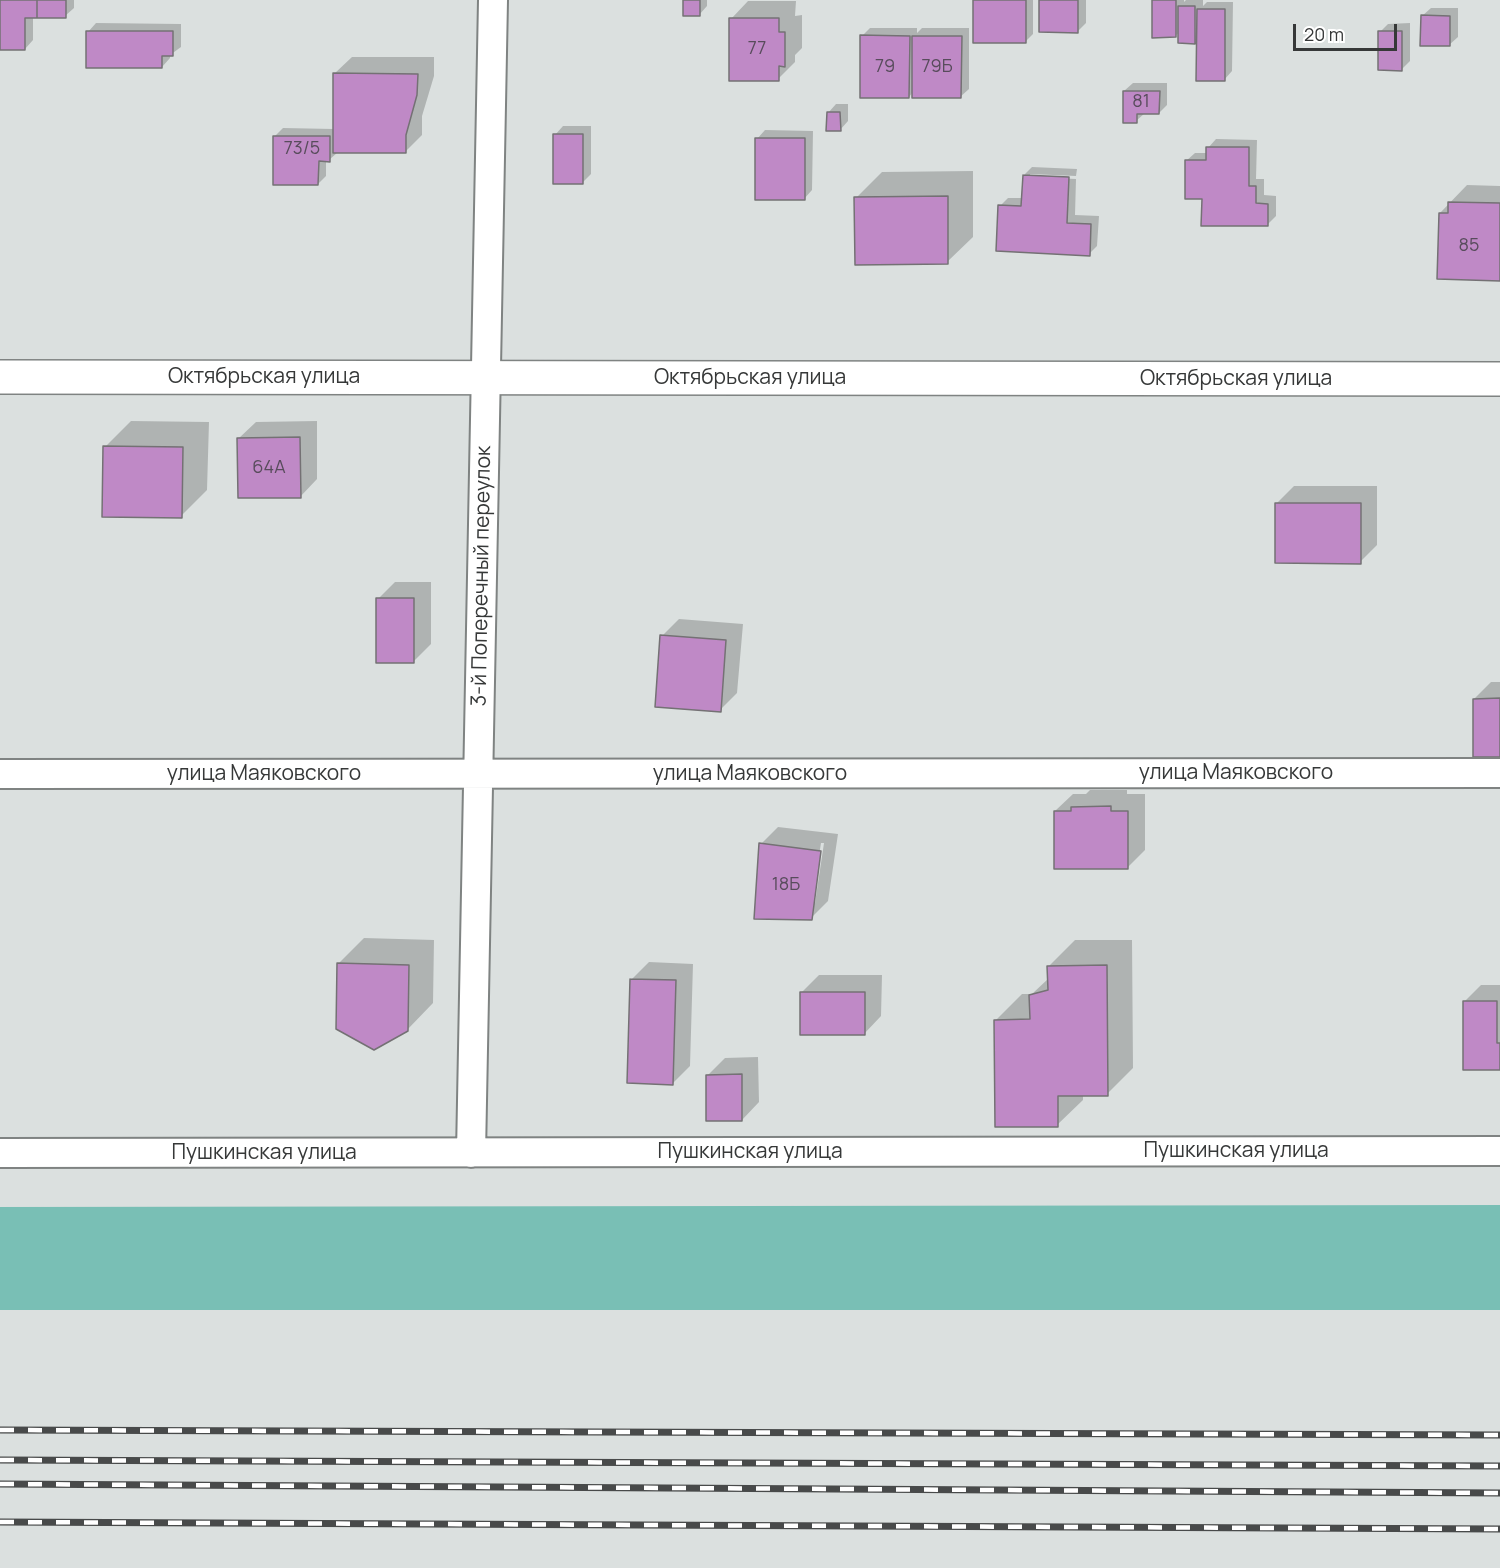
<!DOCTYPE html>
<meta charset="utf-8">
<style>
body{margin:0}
#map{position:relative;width:1500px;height:1568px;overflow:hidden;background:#dbe0df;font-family:Manrope,sans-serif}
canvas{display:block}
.scale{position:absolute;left:1293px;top:24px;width:104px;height:27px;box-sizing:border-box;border:3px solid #363838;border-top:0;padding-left:8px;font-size:18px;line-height:21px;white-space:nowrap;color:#363838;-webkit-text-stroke:4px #fff;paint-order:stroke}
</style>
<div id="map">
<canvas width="1500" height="1568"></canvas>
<div class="scale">20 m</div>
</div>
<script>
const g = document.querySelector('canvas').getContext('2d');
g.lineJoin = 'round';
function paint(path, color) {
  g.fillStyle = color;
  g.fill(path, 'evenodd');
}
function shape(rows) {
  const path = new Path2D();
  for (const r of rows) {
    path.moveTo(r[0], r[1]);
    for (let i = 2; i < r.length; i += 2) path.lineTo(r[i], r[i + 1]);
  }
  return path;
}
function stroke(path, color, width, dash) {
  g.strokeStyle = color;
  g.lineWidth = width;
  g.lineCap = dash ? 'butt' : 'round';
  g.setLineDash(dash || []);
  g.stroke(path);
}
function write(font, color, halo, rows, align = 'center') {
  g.font = font + ' Manrope,sans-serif';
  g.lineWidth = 4.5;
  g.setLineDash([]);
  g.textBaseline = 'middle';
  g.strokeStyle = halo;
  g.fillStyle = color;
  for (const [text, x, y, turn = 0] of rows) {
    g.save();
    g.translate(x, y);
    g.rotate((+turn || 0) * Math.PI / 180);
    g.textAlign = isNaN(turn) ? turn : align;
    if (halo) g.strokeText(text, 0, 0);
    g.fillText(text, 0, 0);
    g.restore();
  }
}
const green = shape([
 [1500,1205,1500,1310,0,1310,0,1207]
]);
const shadow = shape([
 [0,0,74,0,74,8,65,16,33,16,33,40,25,49,0,49],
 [684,0,707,0,707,6,699,15],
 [974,0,1033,0,1033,34,1025,42],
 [1040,0,1086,0,1086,23,1078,31],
 [1154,0,1184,0,1184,2,1186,0,1203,0,1203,6,1207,2,1233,2,1232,71,1224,80,1198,38,1194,42,1180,32,1175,36],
 [748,1,796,1,795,16,802,15,802,48,795,55,795,62,778,79,731,19],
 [1431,8,1458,8,1458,37,1449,45,1422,16],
 [96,23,181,24,181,47,170,55,170,58,162,67,88,32],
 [1410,23,1410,61,1402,69,1380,32,1388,24],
 [870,28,917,28,917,33,922,28,969,28,969,89,960,97,913,92,909,97,862,36],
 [352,57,434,57,434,76,422,116,422,135,405,152,338,152,329,160,326,160,326,176,318,184,275,136,283,128,334,129,334,74],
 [1133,83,1167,83,1167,105,1159,113,1145,113,1136,121,1124,91],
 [836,104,848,104,848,121,840,130,828,113],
 [563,126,591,126,591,174,582,183,555,135],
 [765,130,813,131,812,190,804,199,757,139],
 [1216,139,1257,140,1256,179,1264,179,1264,195,1276,196,1276,216,1268,224,1186,161,1195,153,1208,153,1208,148],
 [1032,167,1077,169,1076,176,1030,174,1030,177,1076,179,1075,215,1099,216,1097,246,1089,254,1000,206,1008,198,1023,198,1024,175],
 [973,171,973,237,947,262,856,198,882,172],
 [1467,185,1500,186,1500,279,1440,213],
 [131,421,209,422,207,490,181,516,105,447],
 [317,421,317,479,300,497,238,439,256,422],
 [1294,486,1377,486,1377,545,1360,562,1276,504],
 [395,582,431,582,431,644,414,661,378,599],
 [679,619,743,624,737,693,720,710,662,636],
 [1491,682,1500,682,1500,755,1474,699],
 [1090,790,1127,790,1127,794,1145,794,1145,850,1128,867,1055,811,1073,794,1086,794],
 [778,827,838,834,828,901,811,918,761,844],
 [821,843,824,843,815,903,812,903],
 [364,938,434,940,433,1003,407,1030,338,964],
 [1075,940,1132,940,1133,1068,1107,1094,1083,1094,1083,1100,1057,1125,996,1020,1022,994,1032,994,1049,978,1049,966],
 [649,962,693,964,690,1066,673,1083,631,980],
 [819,975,882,975,881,1016,864,1034,802,992],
 [1481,985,1500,985,1500,1068,1464,1002],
 [758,1057,759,1102,742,1120,708,1075,725,1058]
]);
const building = shape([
 [0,0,37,0,37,18,25,18,25,50,0,50,0,0],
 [37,0,66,0,66,18,37,18,37,0],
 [683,0,700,0,700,16,683,16,683,0],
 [973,0,1026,0,1026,43,973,43,973,0],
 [1039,0,1078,0,1078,33,1039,32,1039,0],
 [1152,0,1176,0,1176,37,1152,38,1152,0],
 [1178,6,1195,6,1195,44,1178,43,1178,6],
 [1197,9,1225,9,1225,81,1196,81,1197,9],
 [1421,15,1450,16,1450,46,1420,46,1421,15],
 [729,18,779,18,779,32,785,32,785,67,779,66,779,81,729,81,729,18],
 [86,31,173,31,173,56,162,56,162,68,86,68,86,31],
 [1378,31,1402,31,1402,71,1378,70,1378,31],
 [860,35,910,36,909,98,860,98,860,35],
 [912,36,962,36,961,98,912,98,912,36],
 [333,73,418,74,417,95,406,135,406,153,333,153,333,73],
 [1123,91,1160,91,1159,114,1137,114,1137,123,1123,123,1123,91],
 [827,112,840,112,841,131,826,131,827,112],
 [553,134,583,134,583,184,553,184,553,134],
 [273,136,330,136,330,162,319,161,318,185,273,185,273,136],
 [755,138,805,138,805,200,755,200,755,138],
 [1206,147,1249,147,1249,186,1256,186,1256,203,1268,204,1268,226,1201,226,1202,199,1185,199,1185,160,1206,160,1206,147],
 [1023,175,1069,177,1067,223,1091,224,1090,256,996,251,998,205,1021,206,1023,175],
 [948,196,948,264,855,265,854,197,948,196],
 [1448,202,1500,203,1500,281,1437,279,1439,213,1448,213,1448,202],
 [300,437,301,498,238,498,237,438,300,437],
 [103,446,183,447,182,518,102,517,103,446],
 [1275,503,1361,503,1361,564,1275,563,1275,503],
 [376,598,414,598,414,663,376,663,376,598],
 [660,635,726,640,721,712,655,707,660,635],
 [1500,698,1500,757,1473,757,1473,699,1500,698],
 [1111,806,1111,811,1128,811,1128,869,1054,869,1054,811,1071,811,1071,807,1111,806],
 [759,843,821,851,812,920,754,919,759,843],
 [337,963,409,965,408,1031,374,1050,336,1029,337,963],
 [1107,965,1108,1096,1058,1096,1058,1127,995,1127,994,1020,1030,1019,1029,995,1048,990,1047,966,1107,965],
 [630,979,676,980,673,1085,627,1083,630,979],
 [800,992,865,992,865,1035,800,1035,800,992],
 [1463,1001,1497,1001,1497,1043,1500,1043,1500,1070,1463,1070,1463,1001],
 [742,1074,742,1121,706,1121,706,1075,742,1074]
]);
const minor = shape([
 [0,774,1500,773],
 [0,1153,1500,1151],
 [471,1153,493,0]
]);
const tertiary = shape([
 [0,377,1500,379]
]);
const rail = shape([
 [0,1430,1500,1435],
 [0,1460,1500,1466],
 [0,1484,1500,1493],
 [0,1522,1500,1529]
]);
const numberNames = [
 ["77",757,49],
 ["79",885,67],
 ["79Б",937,67],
 ["81",1141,102],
 ["73/5",302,149],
 ["85",1469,246],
 ["64А",269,468],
 ["18Б",786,885]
];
const streetNames = [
 ["Октябрьская улица",264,377],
 ["Октябрьская улица",750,378],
 ["Октябрьская улица",1236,379],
 ["3-й Поперечный переулок",482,576,-89],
 ["улица Маяковского",1236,773],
 ["улица Маяковского",264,774],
 ["улица Маяковского",750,774],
 ["Пушкинская улица",1236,1151],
 ["Пушкинская улица",750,1152],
 ["Пушкинская улица",264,1153]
];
paint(green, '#79bfb5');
paint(shadow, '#0003');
paint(building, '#bf89c6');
stroke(building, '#747174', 1.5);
stroke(minor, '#7f8382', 32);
stroke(tertiary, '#7f8382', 36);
stroke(minor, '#fff', 28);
stroke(tertiary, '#fff', 33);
stroke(rail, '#484a4a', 7);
stroke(rail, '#fff', 4.5, [14]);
write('18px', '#584c5c', null, numberNames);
write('21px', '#363838', '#fff', streetNames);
</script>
